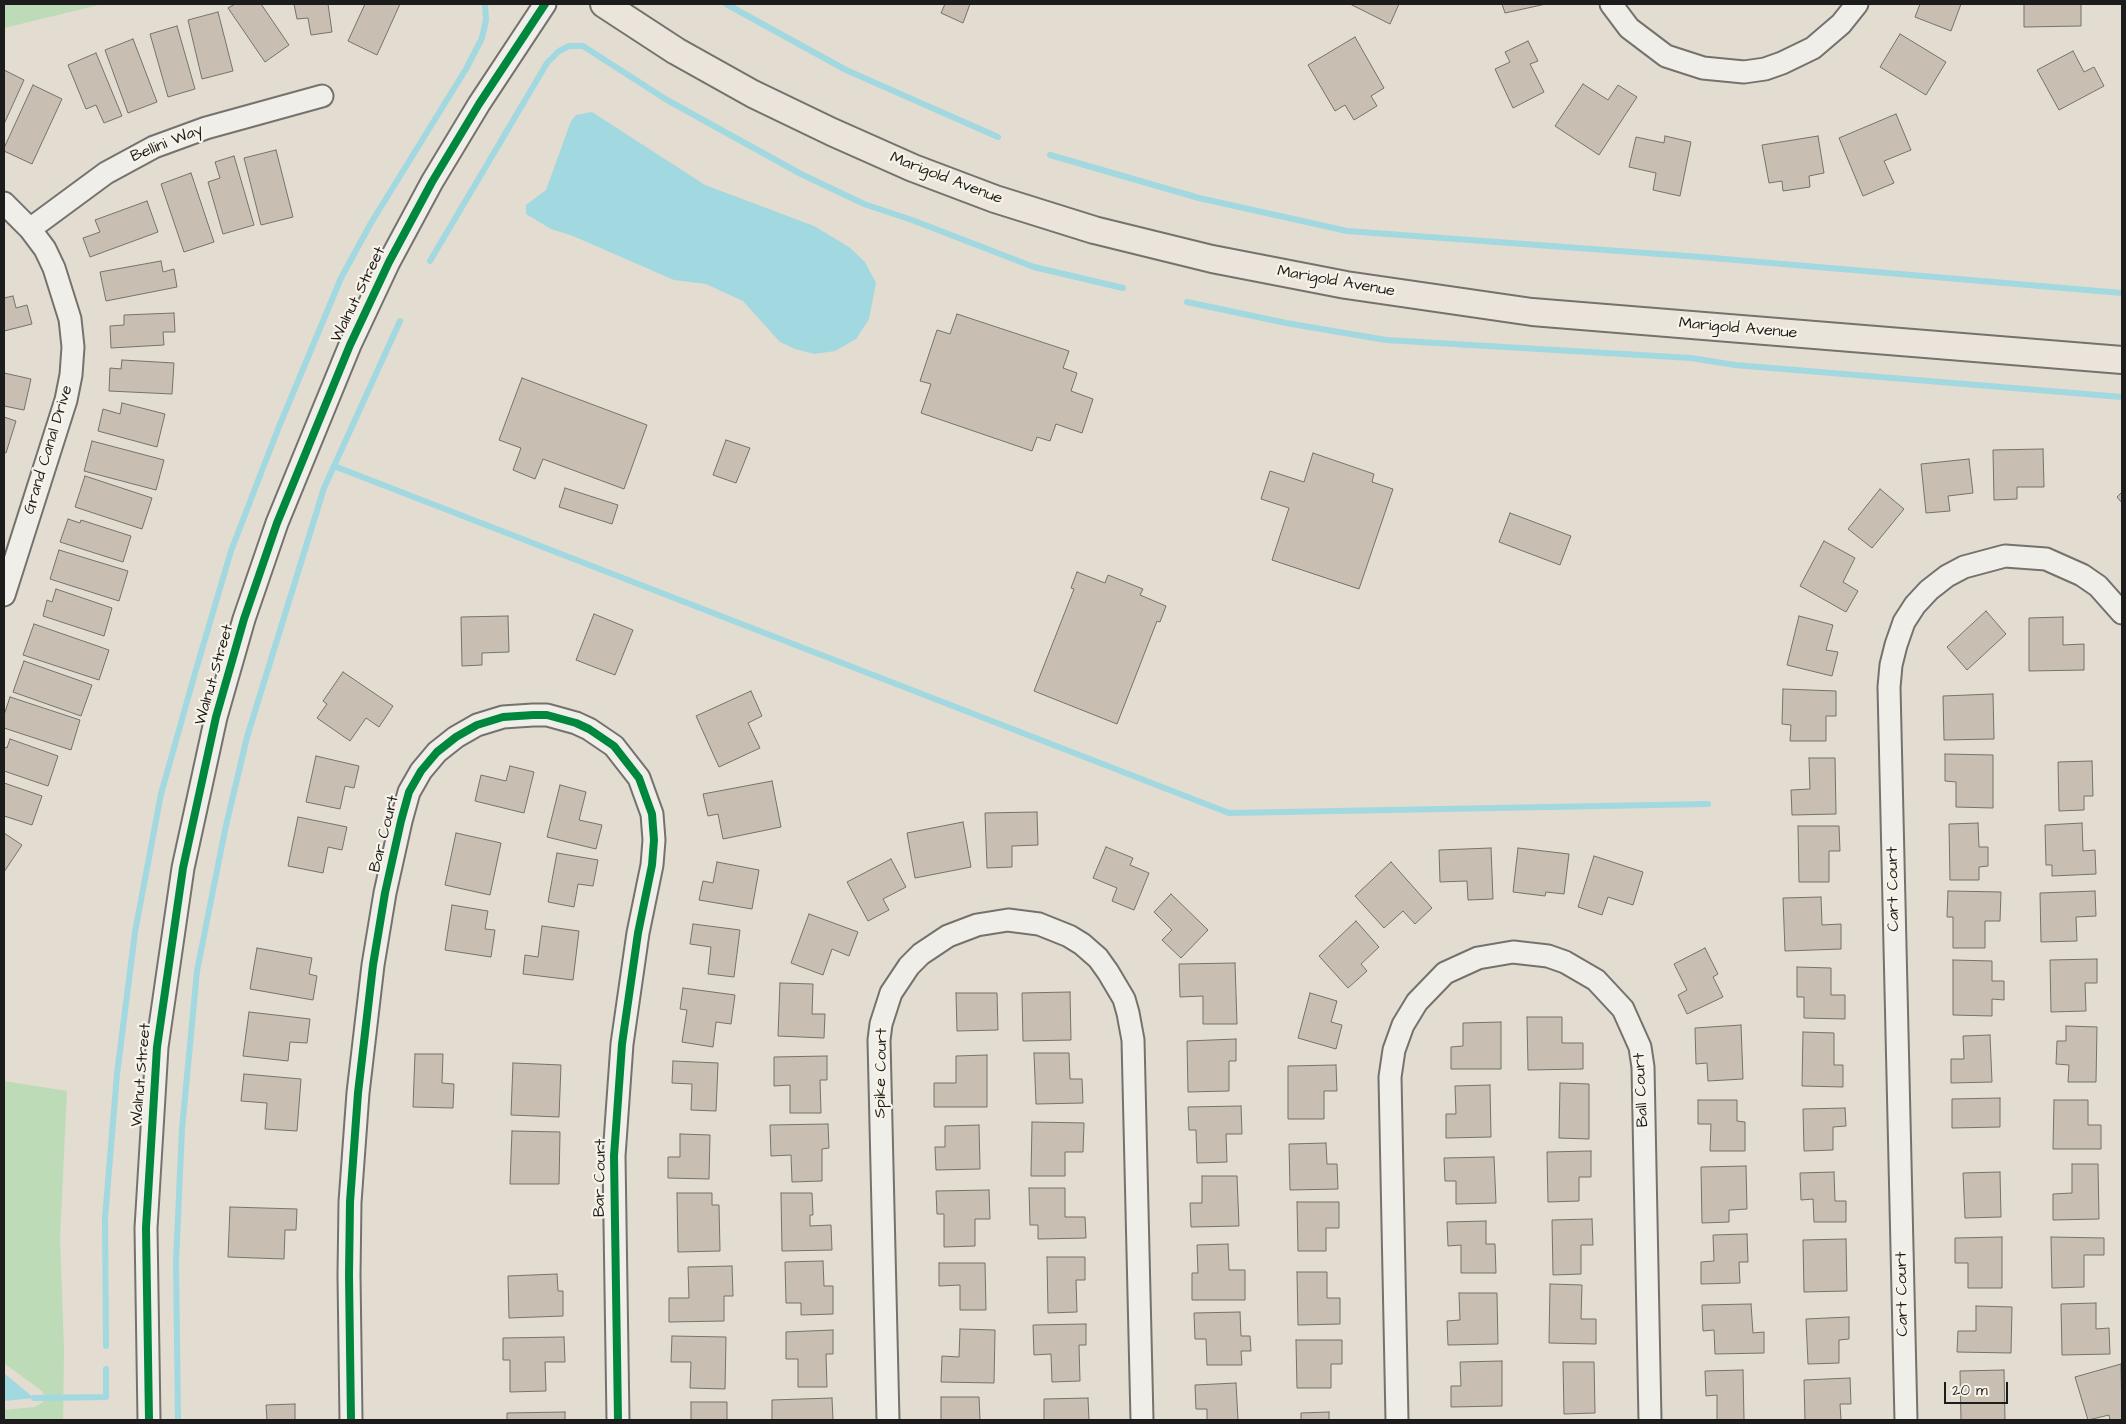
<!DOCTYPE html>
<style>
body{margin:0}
#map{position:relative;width:2126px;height:1424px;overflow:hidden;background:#e2dcd1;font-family:"Architects Daughter",sans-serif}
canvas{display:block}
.frame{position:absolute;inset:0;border:5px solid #1c1c1c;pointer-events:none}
.scale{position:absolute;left:1944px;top:1382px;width:64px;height:22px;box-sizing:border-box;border:2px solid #1c1c1c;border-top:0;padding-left:6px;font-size:15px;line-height:18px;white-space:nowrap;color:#1c1c1c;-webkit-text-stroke:4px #f7f3e8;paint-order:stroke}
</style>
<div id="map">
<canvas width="2126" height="1424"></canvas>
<div class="frame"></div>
<div class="scale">20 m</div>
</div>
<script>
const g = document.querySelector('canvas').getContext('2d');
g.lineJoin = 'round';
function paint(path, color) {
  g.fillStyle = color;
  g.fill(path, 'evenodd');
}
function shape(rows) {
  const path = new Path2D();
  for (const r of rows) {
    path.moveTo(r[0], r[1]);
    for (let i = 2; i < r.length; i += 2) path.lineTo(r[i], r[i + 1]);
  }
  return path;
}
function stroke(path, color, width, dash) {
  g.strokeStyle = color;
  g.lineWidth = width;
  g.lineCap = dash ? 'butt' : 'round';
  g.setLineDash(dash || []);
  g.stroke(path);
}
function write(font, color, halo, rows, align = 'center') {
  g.font = font + ' "Architects Daughter",sans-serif';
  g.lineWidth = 4.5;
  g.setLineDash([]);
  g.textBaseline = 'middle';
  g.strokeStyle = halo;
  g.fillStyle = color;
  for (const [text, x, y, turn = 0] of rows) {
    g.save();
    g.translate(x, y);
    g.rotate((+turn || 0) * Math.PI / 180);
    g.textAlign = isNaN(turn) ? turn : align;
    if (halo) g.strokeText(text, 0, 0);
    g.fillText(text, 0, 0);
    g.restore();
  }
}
const green = shape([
 [4,4,103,4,4,28],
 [4,1081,67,1091,60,1237,64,1351,63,1420,4,1420,4,1410,35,1407,43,1402,45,1396,42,1391,4,1363]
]);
const water = shape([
 [592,112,705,185,814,226,849,247,865,262,876,283,869,319,856,339,835,351,814,354,795,349,780,342,743,301,706,284,674,280,573,236,551,229,526,214,526,205,546,190,571,121,576,115],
 [4,1373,5,1374,34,1398,4,1401]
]);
const stream = shape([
 [726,4,846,70,998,137],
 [1050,155,1199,198,1347,231,1701,257,2122,293],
 [430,261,547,63,559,51,569,46,583,46,667,100,801,174,864,204,912,220,1034,267,1123,288],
 [1187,302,1286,323,1386,340,1691,358,1735,365,2122,397],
 [334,466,1229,813,1708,804],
 [106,1346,105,1218,117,1074,135,932,161,794,195,673,231,551,278,429,341,278,371,223,466,69,482,38,486,20,485,4],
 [34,1398,106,1397,106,1369],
 [178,1420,176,1261,182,1129,197,971,225,830,247,737,324,488,400,321]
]);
const building = shape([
 [235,4,261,4,289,45,265,62,228,8,235,4],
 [294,4,328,4,332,32,311,35,308,18,297,19,294,4],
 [365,4,400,4,377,55,348,41,365,4],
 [945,4,970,4,963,23,941,13,945,4],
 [1350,4,1399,4,1390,24,1350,4],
 [1502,4,1546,4,1505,13,1502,4],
 [1920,4,1961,4,1951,31,1915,17,1920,4],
 [2024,4,2081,4,2081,26,2024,27,2024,4],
 [218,12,233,71,202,79,188,20,218,12],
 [177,26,195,89,168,97,150,34,177,26],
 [1900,34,1946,62,1926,95,1880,67,1900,34],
 [1355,37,1384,88,1371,96,1377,106,1354,120,1345,105,1335,111,1308,65,1355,37],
 [133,39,157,102,128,113,105,50,133,39],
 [1528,41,1538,61,1530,64,1544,92,1513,108,1495,69,1510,62,1505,52,1528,41],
 [2073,51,2084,72,2094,67,2104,86,2059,110,2037,70,2073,51],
 [96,53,122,116,104,123,96,105,86,109,68,65,96,53],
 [4,70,24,80,4,124,4,70],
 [1583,84,1608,100,1618,85,1637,97,1599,155,1555,126,1583,84],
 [33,85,62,99,32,164,4,151,4,148,33,85],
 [1896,114,1911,150,1884,161,1894,183,1863,196,1839,138,1896,114],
 [1665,136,1691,142,1680,196,1653,190,1656,173,1629,167,1636,137,1664,143,1665,136],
 [1818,136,1824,173,1809,176,1810,187,1783,191,1782,181,1769,183,1762,145,1818,136],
 [276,150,293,217,261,225,244,158,276,150],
 [234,156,254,225,223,234,208,182,220,178,215,162,234,156],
 [191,173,214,242,184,252,161,184,191,173],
 [147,201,158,232,90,257,83,238,100,232,95,220,147,201],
 [161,261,163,272,174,269,177,287,106,301,100,272,161,261],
 [13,296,16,308,27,305,32,324,4,331,4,298,13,296],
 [174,313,175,332,163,332,164,345,111,348,110,326,124,325,124,315,174,313],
 [957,314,1069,351,1063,368,1077,373,1071,391,1093,399,1082,433,1056,424,1050,441,1037,437,1032,451,921,413,931,384,920,381,937,330,950,334,957,314],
 [122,360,174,363,172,394,109,391,110,368,121,369,122,360],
 [4,373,31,379,24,410,4,406,4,373],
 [522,378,647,425,624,489,543,459,535,479,513,470,521,448,499,440,522,378],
 [122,403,165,414,157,447,98,431,103,409,120,414,122,403],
 [4,417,16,421,6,453,4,452,4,417],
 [726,440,750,448,736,483,713,475,726,440],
 [92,441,164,460,156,490,84,471,92,441],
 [2043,449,2044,487,2017,487,2017,499,1994,500,1993,450,2043,449],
 [1313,453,1374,474,1372,482,1393,489,1359,589,1272,560,1289,508,1261,499,1270,471,1304,482,1313,453],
 [1969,459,1973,493,1948,496,1950,511,1926,513,1921,464,1969,459],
 [85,476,152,498,142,529,75,507,85,476],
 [565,488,618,505,612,524,559,507,565,488],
 [1880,489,1904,509,1872,548,1848,529,1880,489],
 [2122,492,2122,503,2117,497,2122,492],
 [1510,513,1571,536,1560,565,1499,542,1510,513],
 [68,519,80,523,81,520,131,536,123,562,60,542,68,519],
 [1824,541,1855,558,1843,582,1858,591,1846,612,1800,586,1824,541],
 [59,550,128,571,119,601,50,579,59,550],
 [1077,572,1105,583,1108,575,1143,589,1140,595,1166,606,1160,622,1157,621,1117,724,1034,691,1074,589,1071,588,1077,572],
 [56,589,112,608,104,636,43,616,47,600,52,602,56,589],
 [1986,611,2006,634,1967,670,1947,647,1986,611],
 [594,614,633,630,615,675,576,660,594,614],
 [508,616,509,652,482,653,482,665,462,666,461,617,508,616],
 [1799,616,1833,625,1826,650,1838,652,1832,676,1787,665,1799,616],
 [2063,617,2063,645,2084,644,2084,670,2029,671,2029,618,2063,617],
 [34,624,109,650,99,680,23,655,34,624],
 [24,661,92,685,81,716,13,692,24,661],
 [343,672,393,706,379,727,366,718,350,741,317,718,327,704,323,701,343,672],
 [1783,689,1836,691,1836,716,1826,716,1826,741,1790,741,1791,725,1782,724,1783,689],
 [751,691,762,716,748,723,760,748,719,767,696,716,751,691],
 [1993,694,1994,739,1944,740,1943,696,1993,694],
 [10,697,80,720,71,750,4,728,4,715,10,697],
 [10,739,58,756,48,786,4,771,4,747,7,748,10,739],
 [1945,754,1993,755,1993,808,1956,807,1956,782,1945,781,1945,754],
 [316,756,359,766,354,788,345,786,340,809,306,802,316,756],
 [1809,758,1835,758,1836,814,1792,815,1791,790,1810,789,1809,758],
 [2092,761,2093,796,2084,796,2084,810,2059,811,2058,762,2092,761],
 [510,766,534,772,524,813,475,801,481,775,506,781,510,766],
 [772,781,781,827,723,839,718,814,708,816,703,794,772,781],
 [4,783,42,796,32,825,4,816,4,783],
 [560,785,586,792,579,820,602,825,596,849,547,837,560,785],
 [1037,812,1038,845,1012,846,1012,867,987,868,985,813,1037,812],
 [298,817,347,827,342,850,328,847,323,873,288,866,298,817],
 [963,822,971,867,915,878,907,833,963,822],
 [1978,823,1979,847,1988,847,1988,866,1979,867,1979,880,1950,880,1949,824,1978,823],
 [2082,823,2083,851,2095,850,2096,874,2052,876,2052,865,2046,865,2045,825,2082,823],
 [1798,826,1839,826,1840,851,1829,851,1829,882,1799,882,1798,826],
 [4,833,22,845,4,872,4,833],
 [456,833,501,843,490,895,445,885,456,833],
 [1106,847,1133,858,1130,865,1149,873,1134,910,1112,901,1117,888,1093,878,1106,847],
 [1491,848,1493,899,1468,900,1467,881,1440,882,1439,850,1491,848],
 [1518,848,1569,854,1564,894,1546,892,1545,896,1513,892,1518,848],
 [557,853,598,860,593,886,578,884,574,907,548,902,557,853],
 [1594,856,1643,872,1633,905,1608,897,1602,915,1578,907,1594,856],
 [891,859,906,887,883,899,889,910,868,921,847,882,891,859],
 [717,862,759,870,752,909,699,900,703,881,713,883,717,862],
 [1391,862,1432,908,1415,924,1403,911,1384,928,1355,896,1391,862],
 [1948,891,2001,892,2000,921,1985,921,1985,948,1953,948,1953,917,1947,917,1948,891],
 [2095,891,2096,916,2076,917,2077,941,2041,942,2040,893,2095,891],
 [1171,894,1208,930,1181,958,1162,940,1172,930,1154,912,1171,894],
 [1821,897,1822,925,1841,924,1841,949,1785,951,1783,898,1821,897],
 [452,905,488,911,485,929,495,930,491,957,445,950,452,905],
 [809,914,858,932,849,956,832,949,823,975,791,963,809,914],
 [1356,921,1379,947,1361,964,1367,971,1348,988,1319,956,1356,921],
 [693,924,740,930,734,977,708,974,711,947,690,944,693,924],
 [542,926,579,931,573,980,523,974,525,955,538,957,542,926],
 [257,948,312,958,309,974,317,976,313,1000,250,989,257,948],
 [1705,948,1718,974,1713,977,1723,997,1687,1014,1678,995,1687,990,1674,964,1705,948],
 [2097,959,2097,983,2085,983,2086,1011,2051,1012,2050,960,2097,959],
 [1953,960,1992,961,1992,981,2004,981,2004,1000,1992,999,1992,1016,1953,1015,1953,960],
 [1235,963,1237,1024,1203,1024,1203,996,1180,997,1179,964,1235,963],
 [1797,967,1831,968,1831,995,1845,995,1845,1019,1804,1018,1804,997,1797,997,1797,967],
 [780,983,813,984,812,1014,825,1014,824,1038,778,1036,780,983],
 [683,988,735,995,731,1024,716,1022,713,1047,682,1042,687,1010,680,1009,683,988],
 [1070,992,1071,1040,1023,1041,1022,993,1070,992],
 [956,993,997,993,998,1030,957,1031,956,993],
 [1310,993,1337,1001,1331,1022,1342,1025,1336,1049,1298,1038,1310,993],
 [249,1012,310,1019,307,1043,290,1042,288,1061,243,1056,249,1012],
 [1527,1017,1562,1017,1562,1043,1583,1043,1583,1069,1528,1070,1527,1017],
 [1501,1022,1501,1069,1451,1069,1451,1047,1463,1046,1463,1023,1501,1022],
 [1741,1025,1743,1079,1708,1081,1707,1063,1696,1064,1695,1028,1741,1025],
 [2066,1026,2097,1027,2096,1082,2068,1082,2069,1065,2056,1064,2057,1041,2066,1041,2066,1026],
 [1803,1032,1834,1033,1834,1065,1843,1065,1843,1087,1802,1086,1803,1032],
 [1990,1035,1992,1082,1951,1083,1951,1059,1964,1059,1963,1036,1990,1035],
 [1236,1039,1236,1061,1229,1061,1229,1091,1188,1092,1187,1041,1236,1039],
 [1034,1053,1069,1053,1070,1079,1082,1079,1083,1103,1036,1104,1034,1053],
 [415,1054,443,1054,442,1083,454,1084,453,1108,413,1107,415,1054],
 [987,1055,987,1107,934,1107,934,1083,956,1083,956,1056,987,1055],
 [827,1056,827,1080,820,1080,821,1113,790,1113,790,1085,774,1086,774,1057,827,1056],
 [673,1061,718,1063,716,1111,691,1110,692,1084,672,1083,673,1061],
 [513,1063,561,1065,559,1117,511,1115,513,1063],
 [1336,1065,1337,1091,1324,1091,1324,1119,1288,1119,1288,1066,1336,1065],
 [244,1074,301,1079,297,1131,265,1129,267,1103,241,1101,244,1074],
 [1560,1083,1589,1084,1589,1139,1559,1138,1560,1083],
 [1490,1085,1491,1137,1446,1138,1446,1114,1456,1114,1455,1086,1490,1085],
 [2000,1098,2000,1127,1952,1128,1952,1099,2000,1098],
 [1698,1100,1737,1100,1737,1121,1745,1122,1745,1151,1710,1151,1711,1124,1698,1124,1698,1100],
 [2054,1100,2088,1100,2088,1125,2101,1125,2101,1149,2053,1149,2054,1100],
 [1241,1106,1242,1134,1226,1134,1227,1162,1197,1163,1196,1130,1189,1130,1188,1107,1241,1106],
 [1845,1108,1846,1126,1833,1127,1833,1150,1804,1151,1803,1109,1845,1108],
 [1032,1122,1084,1123,1083,1152,1065,1152,1065,1176,1031,1176,1032,1122],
 [828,1124,829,1148,822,1149,822,1181,792,1182,791,1155,771,1156,770,1125,828,1124],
 [979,1125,980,1169,936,1170,935,1147,945,1147,945,1126,979,1125],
 [512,1131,560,1132,559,1184,510,1184,512,1131],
 [680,1134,710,1135,709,1179,668,1178,668,1157,680,1157,680,1134],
 [1326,1143,1327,1164,1337,1164,1338,1189,1290,1190,1289,1144,1326,1143],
 [1591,1151,1591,1177,1579,1177,1579,1201,1548,1202,1547,1152,1591,1151],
 [1494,1157,1496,1203,1456,1204,1456,1181,1445,1181,1444,1158,1494,1157],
 [2072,1164,2098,1164,2099,1219,2053,1220,2053,1194,2072,1193,2072,1164],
 [1746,1166,1747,1209,1729,1210,1729,1222,1702,1223,1701,1167,1746,1166],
 [1834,1172,1835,1201,1846,1201,1846,1222,1814,1222,1813,1199,1801,1200,1800,1173,1834,1172],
 [2000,1172,2001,1217,1965,1218,1963,1173,2000,1172],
 [1202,1176,1237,1176,1239,1226,1191,1227,1190,1203,1202,1203,1202,1176],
 [1029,1188,1065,1188,1065,1217,1085,1217,1086,1238,1038,1239,1038,1225,1030,1225,1029,1188],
 [989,1190,990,1219,975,1219,975,1246,944,1247,944,1214,937,1214,936,1191,989,1190],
 [677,1193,712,1193,712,1205,719,1205,720,1251,678,1252,677,1193],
 [781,1193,812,1193,813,1215,810,1215,810,1226,831,1225,832,1250,782,1251,781,1193],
 [1297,1202,1339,1202,1339,1228,1326,1228,1326,1251,1298,1251,1297,1202],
 [230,1207,297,1209,296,1230,285,1230,284,1259,228,1257,230,1207],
 [1592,1219,1593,1245,1581,1245,1581,1274,1553,1275,1552,1220,1592,1219],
 [1486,1221,1486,1244,1495,1244,1496,1273,1461,1273,1461,1245,1448,1246,1447,1222,1486,1221],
 [1747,1234,1748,1262,1739,1262,1740,1283,1701,1284,1701,1262,1714,1261,1713,1235,1747,1234],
 [2002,1237,2002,1288,1968,1288,1968,1263,1955,1263,1955,1238,2002,1237],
 [2051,1237,2104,1238,2104,1255,2084,1255,2084,1287,2052,1288,2051,1237],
 [1846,1239,1847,1291,1804,1292,1803,1240,1846,1239],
 [1228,1244,1229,1270,1245,1270,1245,1300,1192,1300,1192,1273,1198,1273,1197,1245,1228,1244],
 [1047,1257,1085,1257,1085,1280,1076,1280,1077,1312,1048,1313,1047,1257],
 [823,1261,824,1286,833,1286,833,1314,801,1315,801,1303,786,1303,785,1262,823,1261],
 [939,1263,985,1263,986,1310,960,1310,960,1285,939,1286,939,1263],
 [732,1266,733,1296,724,1296,724,1321,669,1322,669,1298,689,1298,688,1267,732,1266],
 [1297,1272,1327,1272,1327,1298,1340,1298,1340,1324,1298,1325,1297,1272],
 [557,1274,558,1291,563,1291,563,1316,509,1318,508,1276,557,1274],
 [1550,1284,1582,1285,1581,1319,1596,1319,1596,1344,1549,1343,1550,1284],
 [1459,1293,1497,1293,1498,1344,1448,1345,1447,1321,1460,1320,1459,1293],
 [2096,1303,2096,1329,2109,1328,2110,1354,2062,1355,2061,1304,2096,1303],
 [1751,1304,1753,1333,1764,1332,1764,1353,1715,1354,1714,1330,1703,1331,1702,1305,1751,1304],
 [1976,1306,2012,1307,2011,1353,1957,1352,1958,1331,1976,1331,1976,1306],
 [1240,1312,1241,1336,1250,1336,1251,1351,1241,1351,1242,1365,1207,1365,1206,1339,1195,1339,1194,1313,1240,1312],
 [1849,1317,1849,1339,1839,1340,1839,1363,1808,1364,1806,1319,1849,1317],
 [1086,1324,1086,1345,1079,1345,1080,1381,1052,1382,1051,1354,1034,1355,1033,1325,1086,1324],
 [960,1329,995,1330,994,1383,941,1382,942,1356,959,1357,960,1329],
 [833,1330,833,1354,826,1354,827,1387,798,1387,798,1359,786,1359,786,1332,833,1330],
 [672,1336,726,1337,725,1389,690,1388,691,1362,671,1362,672,1336],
 [564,1337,565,1362,545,1362,546,1391,510,1392,510,1360,503,1360,503,1338,564,1337],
 [1296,1340,1342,1340,1342,1364,1331,1364,1331,1388,1297,1388,1296,1340],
 [1502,1361,1502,1406,1451,1407,1451,1386,1461,1386,1460,1362,1502,1361],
 [1563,1362,1594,1362,1595,1413,1564,1414,1563,1362],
 [2121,1364,2122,1420,2110,1420,2109,1415,2088,1420,2075,1377,2121,1364],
 [1743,1370,1744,1420,1717,1420,1717,1395,1706,1396,1705,1371,1743,1370],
 [2004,1370,2005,1420,1961,1420,1960,1371,2004,1370],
 [1850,1378,1851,1404,1840,1404,1841,1420,1805,1420,1804,1380,1850,1378],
 [1236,1383,1238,1420,1207,1420,1207,1409,1196,1409,1195,1385,1236,1383],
 [941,1397,979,1397,980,1420,941,1420,941,1397],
 [832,1398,833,1420,772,1420,772,1400,832,1398],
 [1088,1398,1089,1420,1044,1420,1044,1399,1088,1398],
 [691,1402,727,1402,727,1420,691,1420,691,1402],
 [295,1404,295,1420,267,1420,266,1405,295,1404],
 [565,1412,565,1420,507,1420,507,1413,565,1412],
 [1329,1412,1329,1420,1301,1420,1301,1413,1329,1412]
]);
const minor = shape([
 [1611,4,1629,28,1666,56,1703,68,1744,72,1765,69,1782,63,1813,48,1841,24,1857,4],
 [4,203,30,229,45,249,54,268,70,319,73,347,71,375,66,400,4,595],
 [30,229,106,173,154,147,206,128,322,96],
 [149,1420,146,1228,157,1047,183,868,216,717,244,619,277,523,350,345,389,262,432,182,479,104,545,4],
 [351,1420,349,1275,350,1202,358,1093,373,965,385,893,401,821,409,792,421,771,437,752,456,737,477,725,503,717,533,715,547,715,576,723,589,729,614,746,639,778,652,814,654,840,652,865,638,933,622,1044,614,1156,618,1420],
 [888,1420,879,1040,881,1024,891,993,909,966,921,954,948,936,977,925,1008,920,1039,924,1069,936,1082,944,1098,958,1108,972,1124,999,1128,1013,1133,1040,1142,1420],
 [1397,1420,1390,1077,1394,1050,1403,1025,1417,1002,1445,973,1478,958,1513,952,1548,956,1565,962,1596,980,1623,1009,1640,1047,1643,1067,1650,1420],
 [1906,1420,1889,687,1891,665,1896,645,1904,622,1915,605,1929,590,1947,576,1964,567,2005,556,2046,559,2082,575,2098,586,2122,613]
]);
const major = shape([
 [604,4,676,51,753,94,832,132,913,168,995,199,1094,230,1212,259,1346,285,1532,312,2122,360]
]);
const cycleway = shape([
 [149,1420,146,1228,157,1047,183,868,216,717,244,619,277,523,350,345,389,262,432,182,479,104,545,4],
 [351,1420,349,1275,350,1202,358,1093,373,965,385,893,401,821,409,792,421,771,437,752,456,737,477,725,503,717,533,715,547,715,576,723,589,729,614,746,639,778,652,814,654,840,652,865,638,933,622,1044,614,1156,618,1420]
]);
const streetNames = [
 ["Bellini Way",167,144,-22],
 ["Marigold Avenue",946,179,21],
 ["Marigold Avenue",1336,282,10],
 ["Walnut Street",359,295,-64],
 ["Marigold Avenue",1738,329,5],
 ["Grand Canal Drive",49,450,-73],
 ["Walnut Street",215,675,-74],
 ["Bar Court",385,834,-76],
 ["Cart Court",1894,889,-91],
 ["Spike Court",882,1073,-89],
 ["Walnut Street",142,1075,-85],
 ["Ball Court",1642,1090,-93],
 ["Bar Court",601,1178,-89],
 ["Cart Court",1903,1294,-91]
];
paint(green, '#bddbb7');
paint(water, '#a2d8df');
stroke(stream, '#a2d8df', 6);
paint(building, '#c8bfb2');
stroke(building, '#75726d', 1);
stroke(minor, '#75726d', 25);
stroke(major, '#75726d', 30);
stroke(minor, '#f0eee9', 21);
stroke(major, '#eae4db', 26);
stroke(cycleway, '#00873e', 8);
write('16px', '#1c1c1c', '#f7f3e8', streetNames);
</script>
